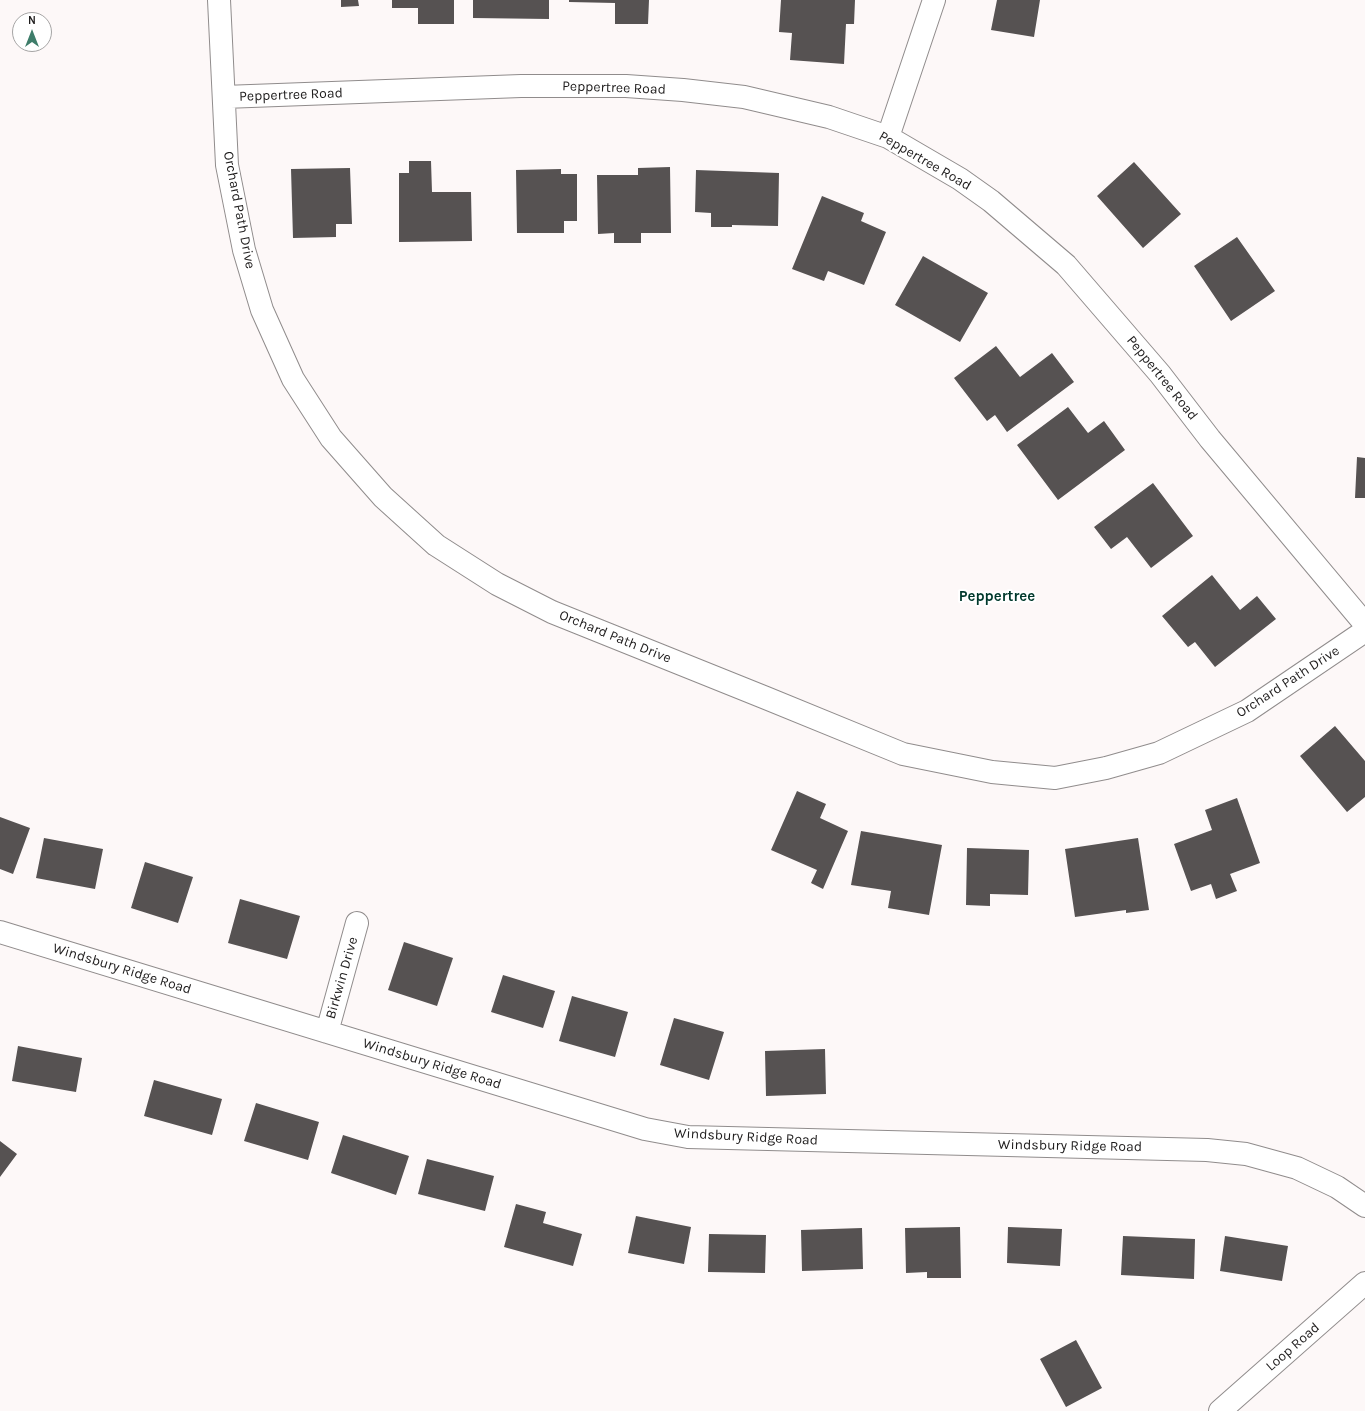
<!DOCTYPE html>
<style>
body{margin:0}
#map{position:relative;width:1365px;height:1411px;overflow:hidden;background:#fdf8f8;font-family:Karla,sans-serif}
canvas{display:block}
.north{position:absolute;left:12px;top:12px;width:40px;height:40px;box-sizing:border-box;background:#fff;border:1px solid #a5a4a4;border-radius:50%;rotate:0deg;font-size:11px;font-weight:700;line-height:16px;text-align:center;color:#1e1c1c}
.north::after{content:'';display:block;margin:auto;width:14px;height:18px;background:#3e7d6a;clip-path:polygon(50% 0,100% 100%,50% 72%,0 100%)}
</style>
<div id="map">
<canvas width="1365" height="1411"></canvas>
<div class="north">N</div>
</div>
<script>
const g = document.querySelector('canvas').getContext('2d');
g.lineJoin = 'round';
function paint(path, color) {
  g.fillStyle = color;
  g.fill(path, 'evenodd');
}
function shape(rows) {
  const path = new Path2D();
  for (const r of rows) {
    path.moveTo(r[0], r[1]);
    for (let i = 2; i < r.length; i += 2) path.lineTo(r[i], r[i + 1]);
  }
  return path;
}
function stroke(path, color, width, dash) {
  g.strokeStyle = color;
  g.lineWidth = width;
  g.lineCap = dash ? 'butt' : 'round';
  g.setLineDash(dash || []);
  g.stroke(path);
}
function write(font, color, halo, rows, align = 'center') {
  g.font = font + ' Karla,sans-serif';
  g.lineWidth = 4;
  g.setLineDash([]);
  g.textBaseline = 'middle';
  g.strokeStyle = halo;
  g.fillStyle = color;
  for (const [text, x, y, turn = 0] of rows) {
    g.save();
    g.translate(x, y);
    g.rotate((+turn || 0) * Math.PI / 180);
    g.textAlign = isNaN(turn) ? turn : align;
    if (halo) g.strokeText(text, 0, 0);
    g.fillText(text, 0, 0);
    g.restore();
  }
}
const building = shape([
 [341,0,358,0,359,6,341,7],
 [392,0,454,0,454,24,418,24,418,8,392,8],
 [473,0,549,0,549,19,473,18],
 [569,0,649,0,648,24,615,24,615,3,569,2],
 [781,0,855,0,854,24,846,24,844,64,790,60,792,33,779,32],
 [997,0,1040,0,1034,37,991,30],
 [409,161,431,161,432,192,471,192,472,241,399,242,399,173,409,173],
 [1134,162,1181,214,1143,248,1097,196],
 [670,167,671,233,641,233,641,243,614,243,614,233,598,234,597,175,638,175,638,168],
 [350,168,352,224,336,224,336,237,293,238,291,169],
 [561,169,561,174,577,174,577,221,564,221,564,233,517,233,516,170],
 [696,170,779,173,778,226,732,225,732,227,711,227,711,213,695,212],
 [822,196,864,213,861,221,886,232,864,285,828,271,824,281,792,269],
 [1237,237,1275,291,1231,321,1194,266],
 [923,256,988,293,960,342,895,305],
 [996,346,1020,377,1052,353,1074,382,1007,432,995,415,987,421,954,378],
 [1068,407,1088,433,1104,421,1125,450,1058,500,1017,445],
 [1357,457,1365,458,1365,498,1355,498],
 [1153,483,1193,536,1151,568,1127,537,1111,549,1094,527],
 [1212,575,1240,610,1257,596,1276,619,1215,667,1195,642,1188,647,1162,616],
 [1335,726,1365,761,1365,797,1347,812,1300,756],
 [797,791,826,804,820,818,848,831,823,889,811,883,817,870,771,850],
 [1237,798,1260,863,1230,874,1237,891,1216,899,1211,884,1191,891,1174,844,1212,830,1205,810],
 [0,817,30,828,13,874,0,869],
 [861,831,942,845,929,915,888,908,891,891,851,885],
 [44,838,103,849,95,889,36,878],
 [1138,838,1149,910,1126,913,1126,910,1075,917,1065,849],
 [967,848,1029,850,1028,895,990,894,990,906,966,905],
 [145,862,193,877,178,923,131,908],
 [240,899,300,916,287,959,228,943],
 [404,942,453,958,437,1006,388,990],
 [503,975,555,991,543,1028,491,1012],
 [572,996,628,1012,615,1057,559,1041],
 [674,1018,724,1032,709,1080,660,1065],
 [18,1046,82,1058,76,1092,12,1081],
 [825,1049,826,1094,766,1096,765,1051],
 [154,1080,222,1099,212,1135,144,1116],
 [256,1103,319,1122,308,1160,244,1141],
 [343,1135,409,1156,396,1195,331,1173],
 [0,1141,17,1154,0,1177],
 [427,1159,494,1176,485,1211,418,1194],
 [516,1204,546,1212,543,1223,582,1234,573,1266,504,1247],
 [636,1216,691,1227,684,1264,628,1253],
 [960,1227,961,1278,927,1278,927,1272,906,1273,905,1228],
 [1008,1227,1062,1229,1060,1266,1007,1263],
 [862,1228,863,1269,802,1271,801,1230],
 [709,1234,766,1235,765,1273,708,1272],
 [1123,1236,1195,1239,1194,1279,1121,1275],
 [1225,1236,1288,1246,1282,1281,1220,1271],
 [1076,1340,1102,1388,1066,1407,1040,1359]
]);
const street = shape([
 [219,0,227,165,244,250,262,310,293,379,331,438,383,497,436,545,497,584,552,612,766,698,903,754,992,772,1055,778,1106,768,1159,753,1247,711,1365,631],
 [224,97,521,86,626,86,683,90,744,97,829,117,888,137,960,179,991,201,1066,265,1160,374,1210,439,1365,624],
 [888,137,934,0],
 [0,932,645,1129,688,1137,1207,1150,1246,1154,1297,1168,1337,1187,1365,1206],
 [327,1032,357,923],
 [1220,1411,1365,1283]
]);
const streetNames = [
 ["Peppertree Road",614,88,2],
 ["Peppertree Road",291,95,-2],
 ["Peppertree Road",925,161,30],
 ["Orchard Path Drive",239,210,79],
 ["Peppertree Road",1162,378,51],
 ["Orchard Path Drive",615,637,22],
 ["Orchard Path Drive",1288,682,-33],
 ["Windsbury Ridge Road",122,969,17],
 ["Birkwin Drive",342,978,-74],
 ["Windsbury Ridge Road",432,1064,17],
 ["Windsbury Ridge Road",746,1137,3],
 ["Windsbury Ridge Road",1070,1146,1],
 ["Loop Road",1293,1347,-41]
];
const neighbourhoodNames = [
 ["Peppertree",997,597]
];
paint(building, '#565252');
stroke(street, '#908c8c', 24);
stroke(street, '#fff', 22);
write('14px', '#1e1c1c', '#fff', streetNames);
write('bold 15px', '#00392c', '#fff', neighbourhoodNames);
</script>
